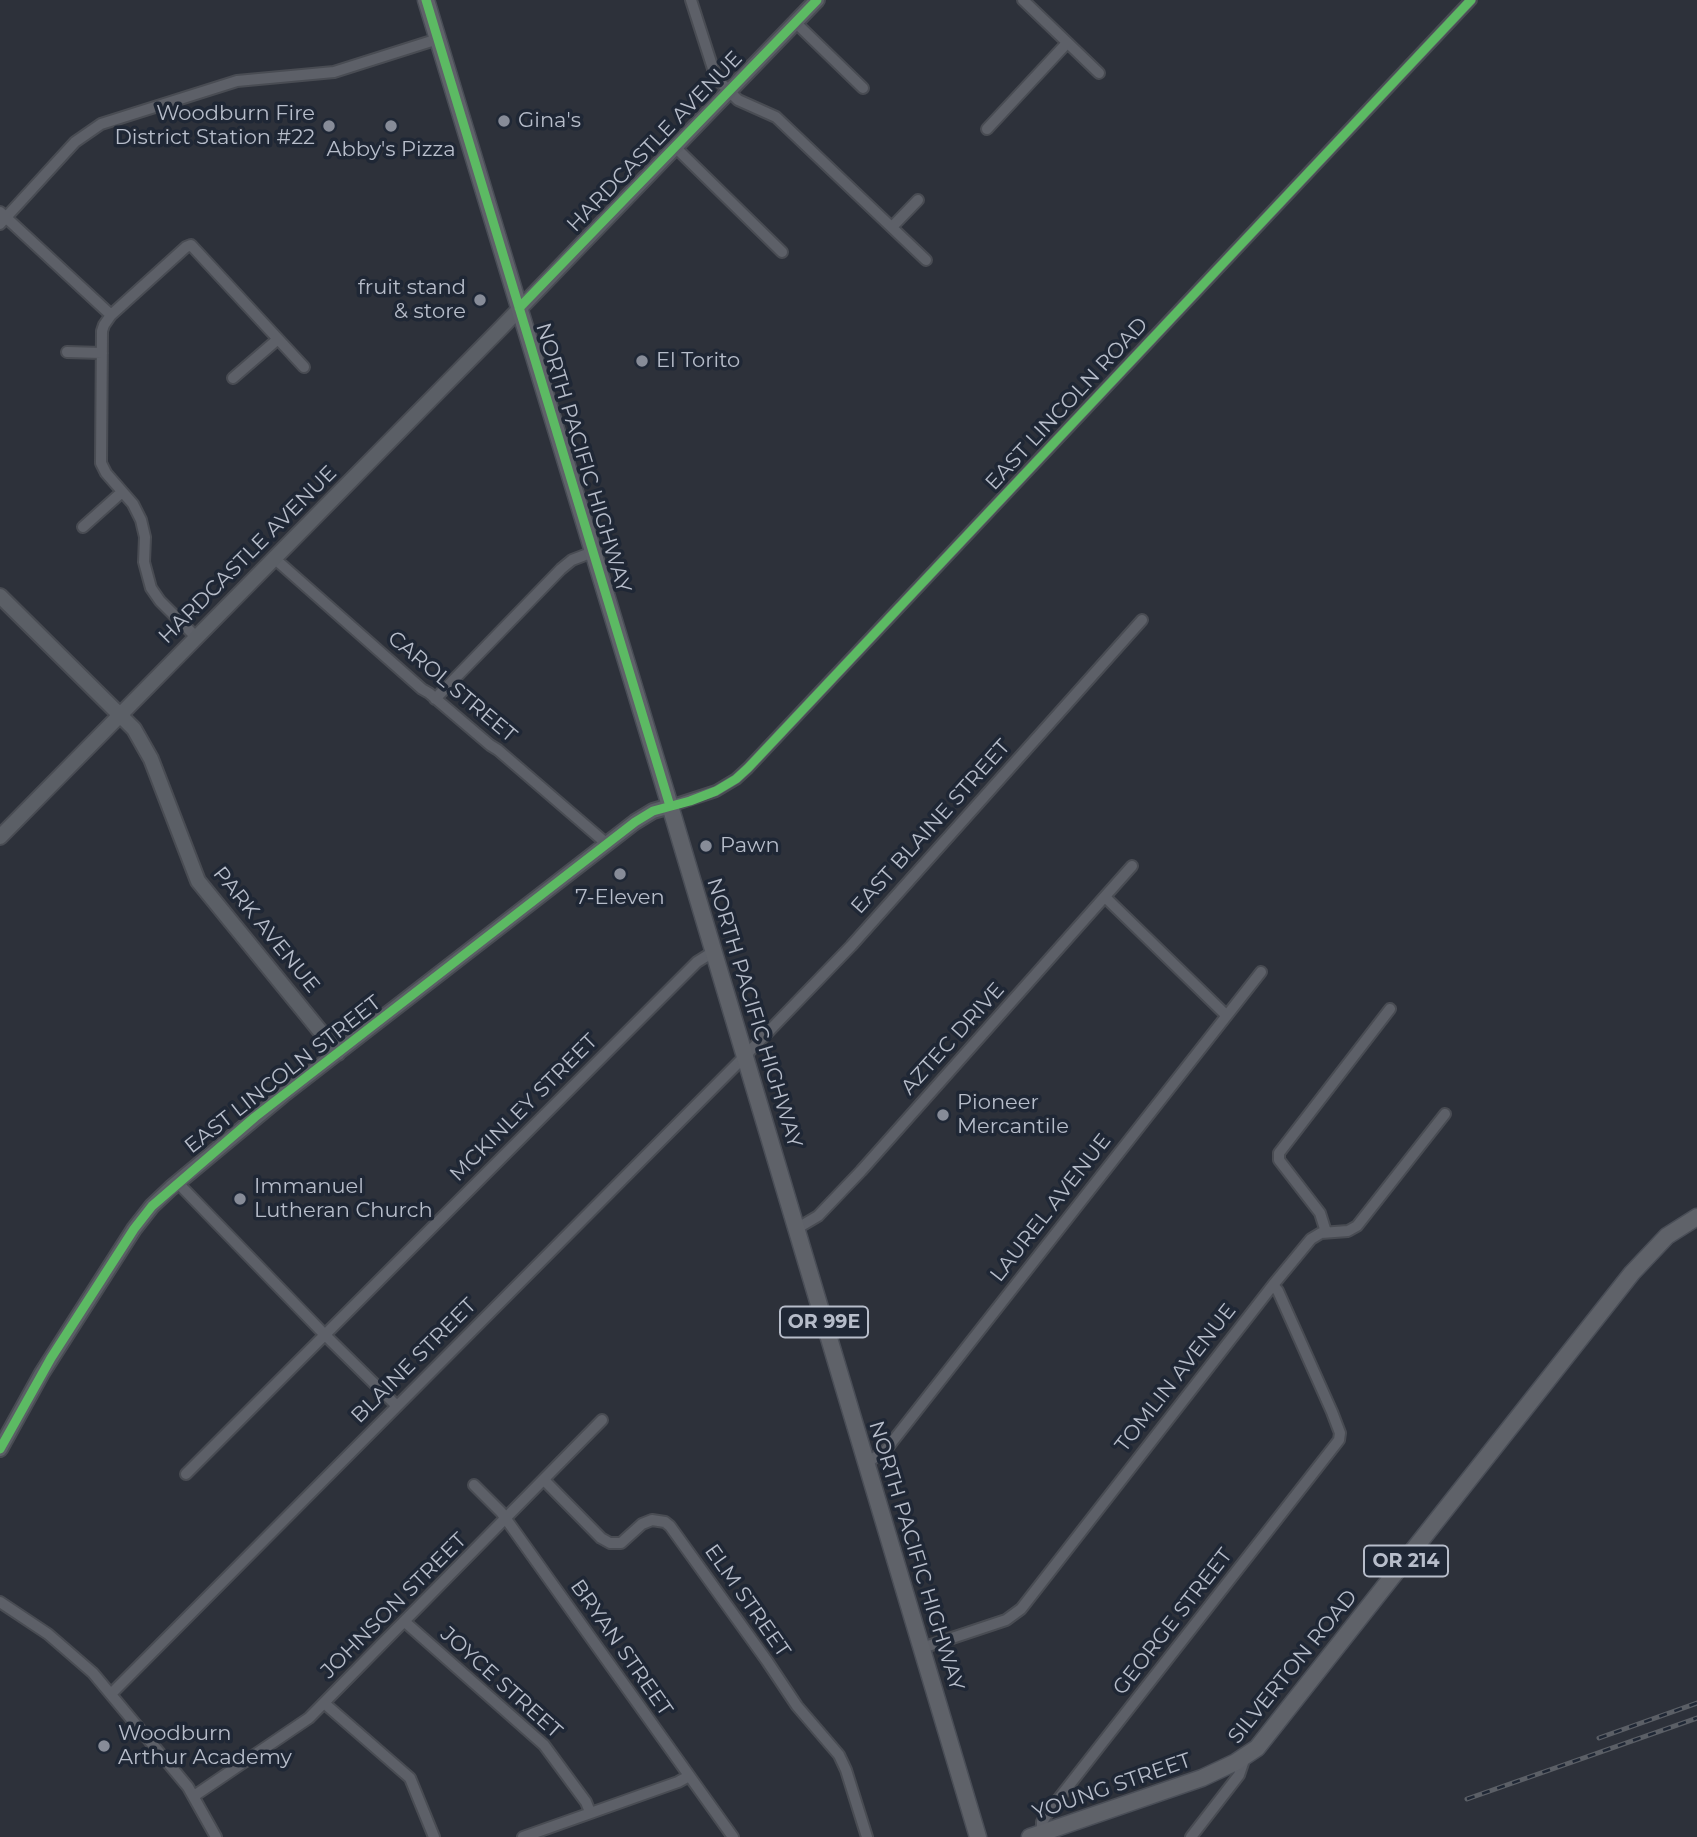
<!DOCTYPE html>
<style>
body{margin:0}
canvas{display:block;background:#2d313a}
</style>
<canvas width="1697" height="1837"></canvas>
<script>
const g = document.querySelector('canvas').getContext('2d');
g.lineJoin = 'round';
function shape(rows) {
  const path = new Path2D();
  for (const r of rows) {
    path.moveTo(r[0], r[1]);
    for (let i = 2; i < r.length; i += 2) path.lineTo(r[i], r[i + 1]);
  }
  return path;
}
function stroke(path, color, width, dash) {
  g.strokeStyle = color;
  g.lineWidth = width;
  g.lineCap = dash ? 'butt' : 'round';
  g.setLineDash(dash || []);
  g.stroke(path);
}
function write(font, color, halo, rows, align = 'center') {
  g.font = font + ' Montserrat,sans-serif';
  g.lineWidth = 7;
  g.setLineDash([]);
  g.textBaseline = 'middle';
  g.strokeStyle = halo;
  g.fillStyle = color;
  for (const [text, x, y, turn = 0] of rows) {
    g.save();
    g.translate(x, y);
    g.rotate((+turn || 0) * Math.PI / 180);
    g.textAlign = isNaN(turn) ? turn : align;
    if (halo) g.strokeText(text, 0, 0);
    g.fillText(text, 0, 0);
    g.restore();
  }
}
const street = shape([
 [691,0,716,78,738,100,776,117,926,260],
 [1023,0,1099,73],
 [795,22,863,88],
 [987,129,1067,43],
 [675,147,782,252],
 [0,212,111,315,104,325,102,331,101,463,106,473,133,504,141,520,145,537,144,562,151,588,160,601,196,637],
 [0,224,75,142,101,124,237,81,334,72,438,39],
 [892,227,918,200],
 [111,315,186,247,191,245,304,367],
 [67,352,102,353],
 [233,378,278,339],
 [83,527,122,492],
 [274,558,422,689,429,693,490,745,498,750,607,844],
 [435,699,561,569,572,560,593,552],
 [670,806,716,791,736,779,748,768,1471,0],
 [1105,897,1226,1015],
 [177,1182,325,1335,397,1406],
 [796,1229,818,1216,861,1171,1132,866],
 [1326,1232,1320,1213,1279,1160,1279,1153,1390,1009],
 [866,1463,885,1451,1261,972],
 [186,1474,697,962,713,952],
 [545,1481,601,1538,610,1543,621,1543,642,1524,652,1520,665,1522,670,1526,767,1661,797,1706,839,1755,846,1770,867,1837],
 [474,1485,501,1512,733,1837],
 [0,1602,48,1634,93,1673,188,1787,216,1837],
 [405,1622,544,1745,586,1802,590,1812],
 [922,1648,1006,1620,1021,1609,1273,1285,1311,1239,1321,1233,1348,1231,1357,1226,1445,1114],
 [111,1694,745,1056,851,946,1142,620],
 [324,1703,410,1778,434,1837],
 [194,1796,309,1718,602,1420],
 [523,1837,678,1782,689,1776],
 [1042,1837,1042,1822,1049,1811,1339,1440,1340,1433,1332,1412,1278,1291,1273,1285],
 [1191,1837,1239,1775,1245,1757]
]);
const secondary = shape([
 [0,596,134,729,151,759,198,881,338,1053],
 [0,837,502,327,817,0],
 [0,1449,42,1373,134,1229,152,1206,171,1188,283,1095,635,822,653,811,670,806]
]);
const primary = shape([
 [426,0,674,819,978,1837],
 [1030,1837,1202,1778,1236,1762,1257,1748,1632,1273,1667,1236,1697,1217]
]);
const rail = shape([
 [1599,1738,1697,1703],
 [1467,1799,1697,1718]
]);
const cycleway = shape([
 [426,0,670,806],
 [519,308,817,0],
 [0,1449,51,1358,134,1229,152,1206,255,1117,635,822,653,811,690,801,716,791,736,779,748,768,1471,0]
]);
const markers = [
 [504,121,7,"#878c98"],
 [329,126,7,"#878c98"],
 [391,126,7,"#878c98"],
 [480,300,7,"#878c98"],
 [642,361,7,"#878c98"],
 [706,846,7,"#878c98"],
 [620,874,7,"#878c98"],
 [943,1115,7,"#878c98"],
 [240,1199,7,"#878c98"],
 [104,1746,7,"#878c98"]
];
const shields = [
 [824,1322,88],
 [1406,1561,84]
];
const shieldNames = [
 ["OR 99E",824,1322],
 ["OR 214",1406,1561]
];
const poiNames = [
 ["Woodburn Fire",315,114,"right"],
 ["District Station #22",315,138,"right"],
 ["Gina's",518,121],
 ["Abby's Pizza",391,150,"center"],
 ["fruit stand",466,288,"right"],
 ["& store",466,312,"right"],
 ["El Torito",656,361],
 ["Pawn",720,846],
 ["7-Eleven",620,898,"center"],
 ["Pioneer",957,1103],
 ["Mercantile",957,1127],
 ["Immanuel",254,1187],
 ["Lutheran Church",254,1211],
 ["Woodburn",118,1734],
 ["Arthur Academy",118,1758]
];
const streetNames = [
 ["HARDCASTLE AVENUE",655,142,-46],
 ["EAST LINCOLN ROAD",1067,404,-47],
 ["NORTH PACIFIC HIGHWAY",583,458,73],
 ["HARDCASTLE AVENUE",248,555,-45],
 ["CAROL STREET",452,687,40],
 ["EAST BLAINE STREET",931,827,-48],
 ["PARK AVENUE",266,930,51],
 ["NORTH PACIFIC HIGHWAY",754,1013,73],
 ["AZTEC DRIVE",953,1039,-48],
 ["EAST LINCOLN STREET",283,1075,-38],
 ["MCKINLEY STREET",524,1108,-45],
 ["LAUREL AVENUE",1051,1208,-52],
 ["BLAINE STREET",414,1361,-45],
 ["TOMLIN AVENUE",1176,1378,-52],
 ["NORTH PACIFIC HIGHWAY",916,1556,73],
 ["ELM STREET",747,1601,55],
 ["JOHNSON STREET",394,1606,-45],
 ["GEORGE STREET",1173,1622,-52],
 ["BRYAN STREET",621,1648,55],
 ["SILVERTON ROAD",1293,1667,-51],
 ["JOYCE STREET",501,1683,42],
 ["YOUNG STREET",1112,1787,-19]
];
stroke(street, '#494c53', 14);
stroke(secondary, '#494c53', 18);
stroke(primary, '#4a4e57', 19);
stroke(street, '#5d6068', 10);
stroke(secondary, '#5b5f66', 14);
stroke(primary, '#5f6269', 16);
stroke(rail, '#5b5f66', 5);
stroke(rail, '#1f2735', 2.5, [8]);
stroke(cycleway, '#5cba63', 9);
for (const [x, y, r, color] of markers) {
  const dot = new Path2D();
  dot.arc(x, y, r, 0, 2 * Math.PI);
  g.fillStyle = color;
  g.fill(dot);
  stroke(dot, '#1f2735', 2.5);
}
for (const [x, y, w] of shields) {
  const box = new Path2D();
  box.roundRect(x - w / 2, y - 15.5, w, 31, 5);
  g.fillStyle = '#1f2735';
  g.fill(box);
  stroke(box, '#b7bdca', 2);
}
write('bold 19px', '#b7bdca', null, shieldNames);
write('21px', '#b7bdca', '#1f2735', poiNames, 'left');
write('21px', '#b7bdca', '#1f2735', streetNames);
</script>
